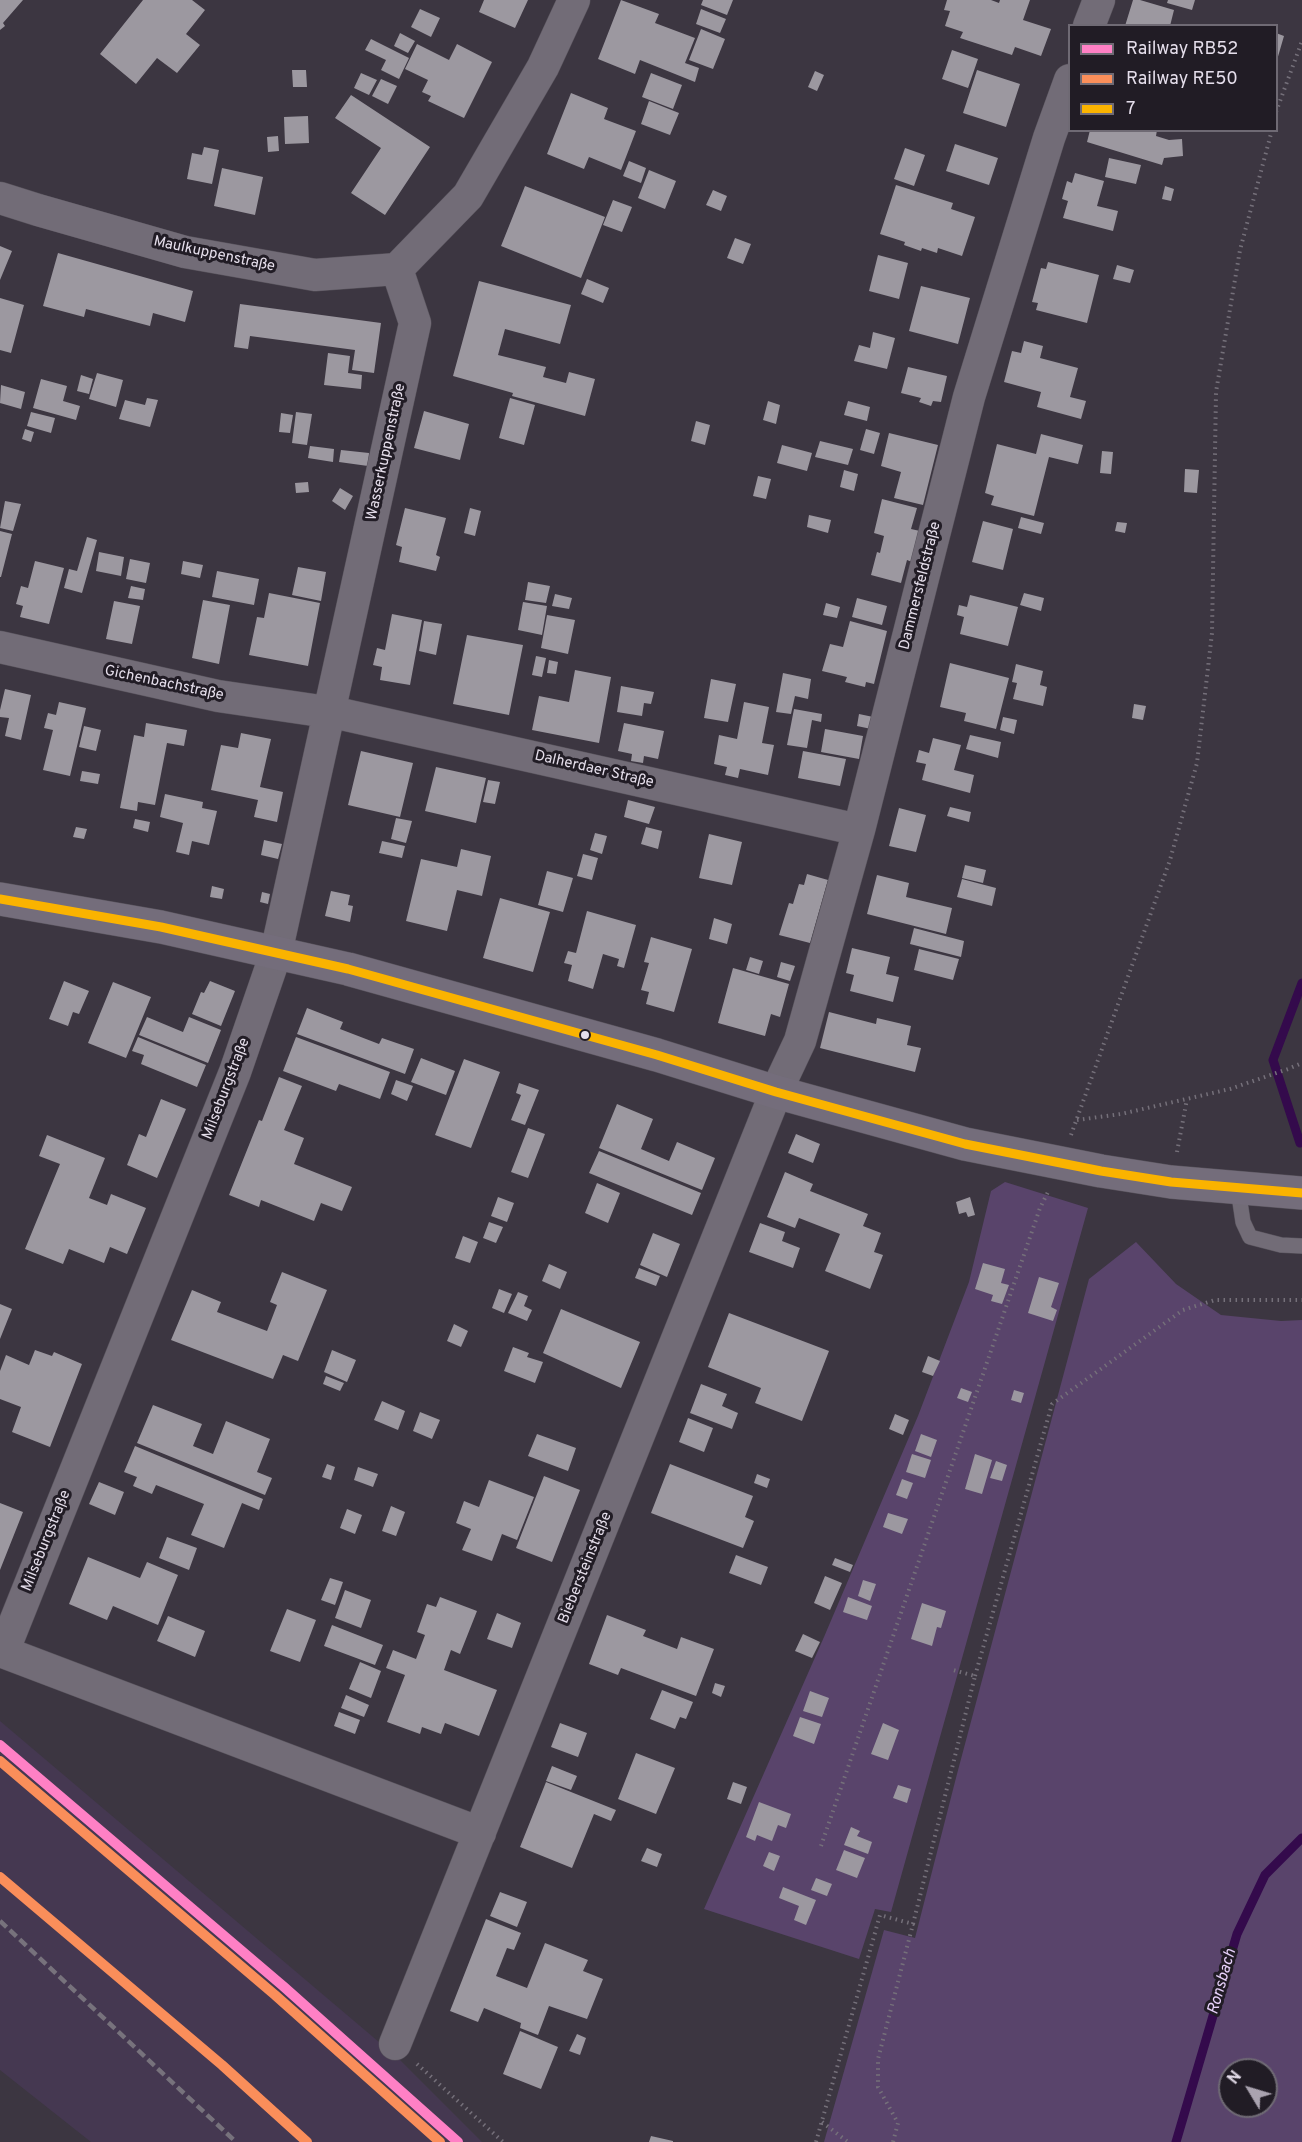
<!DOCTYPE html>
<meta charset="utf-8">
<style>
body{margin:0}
#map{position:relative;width:1302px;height:2142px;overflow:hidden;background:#3c3641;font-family:Overpass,sans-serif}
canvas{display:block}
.legend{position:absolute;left:1068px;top:24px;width:210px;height:108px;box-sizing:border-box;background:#211c25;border:2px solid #6f6a74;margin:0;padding:8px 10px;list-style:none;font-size:18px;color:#e5deeb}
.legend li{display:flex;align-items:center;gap:12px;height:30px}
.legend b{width:30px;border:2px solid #6f6a74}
.north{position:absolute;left:1218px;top:2058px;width:60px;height:60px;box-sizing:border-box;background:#211c25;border:2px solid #6f6a74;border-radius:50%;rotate:308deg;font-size:16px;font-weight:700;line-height:24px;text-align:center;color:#e5deeb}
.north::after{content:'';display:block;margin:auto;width:21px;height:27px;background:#aaa3b0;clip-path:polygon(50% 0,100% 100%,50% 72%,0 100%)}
</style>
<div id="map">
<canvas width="1302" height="2142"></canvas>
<ul class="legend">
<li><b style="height:8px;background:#ff80c5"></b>Railway RB52</li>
<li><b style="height:8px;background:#fa8e5a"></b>Railway RE50</li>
<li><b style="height:8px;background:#fab300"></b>7</li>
</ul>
<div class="north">N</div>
</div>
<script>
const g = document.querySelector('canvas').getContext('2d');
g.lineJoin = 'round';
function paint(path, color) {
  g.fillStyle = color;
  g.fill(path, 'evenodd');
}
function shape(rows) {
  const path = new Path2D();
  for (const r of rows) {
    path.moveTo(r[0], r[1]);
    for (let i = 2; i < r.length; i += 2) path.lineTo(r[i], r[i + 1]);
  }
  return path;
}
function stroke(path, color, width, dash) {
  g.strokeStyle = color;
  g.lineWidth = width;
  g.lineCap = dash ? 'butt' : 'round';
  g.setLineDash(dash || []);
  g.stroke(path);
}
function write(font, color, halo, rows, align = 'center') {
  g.font = font + ' Overpass,sans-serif';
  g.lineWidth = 6;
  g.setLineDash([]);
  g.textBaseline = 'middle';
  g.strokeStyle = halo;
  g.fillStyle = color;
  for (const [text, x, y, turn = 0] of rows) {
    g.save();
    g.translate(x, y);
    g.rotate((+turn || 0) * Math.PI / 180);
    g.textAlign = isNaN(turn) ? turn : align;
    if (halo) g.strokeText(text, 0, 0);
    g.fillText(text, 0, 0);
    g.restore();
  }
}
const built = shape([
 [0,1721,399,2059,482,2142,91,2142,0,2070]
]);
const green = shape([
 [1005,1182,1088,1208,891,1912,875,1909,859,1959,704,1909,824,1637,918,1416,969,1282,991,1191],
 [1136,1242,1176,1284,1221,1315,1281,1321,1302,1320,1302,2142,824,2142,884,1930,915,1938,957,1774,1089,1279],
 [1230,2070,1266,2070,1266,2106,1230,2106]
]);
const stream = shape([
 [1300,1143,1273,1060,1302,983],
 [1176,2142,1237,1934,1265,1875,1302,1838]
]);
const building = shape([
 [0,0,23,0,3,23,5,26,0,30],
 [143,0,192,0,205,10,186,34,200,45,177,73,157,58,136,84,100,54],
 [484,0,528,0,515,28,479,12],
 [621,0,659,14,655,23,695,38,685,63,699,68,695,82,640,60,635,74,598,59],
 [703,0,733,0,727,15,701,5],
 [947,0,991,0,999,3,1000,0,1030,0,1023,20,1051,29,1041,56,1015,47,1012,55,960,38,963,32,945,26,950,11,944,10],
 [1133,0,1140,0,1174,10,1170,26,1125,26],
 [1168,0,1195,0,1192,10,1167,3],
 [420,9,440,18,431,37,411,27],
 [701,9,726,19,720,33,696,24],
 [701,29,725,39,713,69,689,60],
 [400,33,415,41,408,53,394,46],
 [1276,33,1284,36,1277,60,1276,60],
 [371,39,409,58,399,79,381,70,386,60,365,50],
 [417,44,449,60,457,44,492,62,464,118,428,101,431,96,422,92,428,80,405,69],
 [952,50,978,59,968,88,942,79],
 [292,70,306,70,307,87,293,87],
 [977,70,1020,84,1006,127,963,113],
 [815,71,824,75,817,91,808,87],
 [361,73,377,80,369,95,354,88],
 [651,73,682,85,673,109,642,97],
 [381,79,397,86,388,104,372,96],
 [571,93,608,108,604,119,636,131,621,170,589,157,584,169,547,154],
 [351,95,430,147,385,215,351,193,381,148,335,118],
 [649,101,679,113,670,135,641,124],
 [308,116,309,143,285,144,284,117],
 [1090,130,1157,130,1156,136,1169,140,1182,139,1183,156,1164,158,1162,165,1087,142],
 [278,136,279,151,268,152,267,137],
 [955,144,998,158,989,185,946,171],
 [204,147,219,150,212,184,187,179,192,153,202,155],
 [905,148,925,155,914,186,894,179],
 [1109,158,1141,165,1136,184,1105,177],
 [629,161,646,168,641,183,623,176],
 [222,168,263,177,255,215,214,206],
 [649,170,676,181,665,209,638,198],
 [1075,173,1104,181,1097,206,1118,211,1113,231,1063,218,1068,201,1062,199,1067,181,1072,183],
 [896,185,953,203,951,209,975,217,962,256,938,248,937,253,922,248,921,251,904,245,905,242,880,234],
 [525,186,605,217,581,278,501,246],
 [1165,186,1174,189,1171,201,1162,199],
 [713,190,727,196,721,211,706,205],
 [613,200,632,207,622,232,603,225],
 [735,238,751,244,743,264,727,258],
 [0,246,12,251,0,280],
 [58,253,193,291,185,322,153,313,150,326,86,309,84,317,43,306],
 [878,255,908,263,899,299,869,291],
 [1048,262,1099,275,1087,323,1036,310,1038,303,1032,302,1041,268,1046,269],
 [1117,265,1134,270,1130,283,1113,279],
 [587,279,609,288,603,303,581,294],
 [479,281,571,305,560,344,505,329,498,355,546,367,543,377,566,383,569,372,595,379,585,416,512,396,513,393,453,376],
 [921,286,970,298,958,344,909,331],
 [0,298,24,305,11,353,0,350],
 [240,304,381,323,374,373,352,370,355,350,250,336,248,349,234,347],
 [873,332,895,338,887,369,854,361,859,345,870,348],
 [1024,341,1043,346,1040,358,1078,368,1070,397,1086,401,1081,419,1037,407,1041,392,1004,382,1012,351,1021,353],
 [328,353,350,356,348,373,362,375,361,389,324,385],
 [908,367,947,376,941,402,933,401,931,406,919,402,921,398,901,393],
 [97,373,123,380,116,407,89,399],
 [81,375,93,379,89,394,77,391],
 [41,379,67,386,63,401,80,406,76,420,33,408],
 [1,385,25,392,21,409,0,403],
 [147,398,158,400,150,427,119,419,125,400,145,405],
 [510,398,535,405,524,445,499,438],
 [768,401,780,405,776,424,763,420],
 [848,401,870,407,867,421,844,415],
 [424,411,469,424,460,460,414,448],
 [31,412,55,418,51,433,27,426],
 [296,412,312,414,307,445,292,443],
 [281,413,293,415,290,433,279,432],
 [696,421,710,425,705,445,691,441],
 [25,429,34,432,31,442,22,439],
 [866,429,880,433,874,454,860,450],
 [889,433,938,445,923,505,894,498,901,472,881,466],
 [1041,434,1083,445,1078,464,1049,457,1034,516,991,505,994,496,985,493,997,444,1036,454],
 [820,441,853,449,848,465,815,457],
 [782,445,812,453,807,471,777,463],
 [310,446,334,449,333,462,308,458],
 [341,450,369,453,368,466,339,462],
 [1102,451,1113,452,1111,474,1100,473],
 [1185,469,1199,470,1197,493,1184,492],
 [844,470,858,474,854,491,840,487],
 [758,476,771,479,766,499,753,496],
 [308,482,309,492,296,493,295,483],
 [340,488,353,496,345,510,332,501],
 [882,499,917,508,911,529,920,531,912,562,907,560,901,583,871,575,877,552,880,553,884,536,874,533],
 [5,501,21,504,13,531,0,528],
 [405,508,446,518,436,555,440,557,436,571,399,562,402,547,396,545],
 [470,508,481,511,475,536,464,533],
 [809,515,831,520,828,533,807,527],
 [1021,517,1044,523,1041,534,1018,528],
 [983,521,1013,529,1003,570,972,562],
 [1117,522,1127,523,1125,533,1115,531],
 [0,531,12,534,1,577,0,577],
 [87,537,97,540,82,593,64,588,69,569,77,571],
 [99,552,124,557,121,576,96,571],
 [130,559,150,563,146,583,126,579],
 [35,561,64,568,49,624,20,617,23,606,16,604,21,586,28,588],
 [183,561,203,565,200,578,181,574],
 [298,567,326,572,321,601,292,595],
 [217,571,259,579,254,605,212,597],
 [528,582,550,586,546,603,525,600],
 [131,586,145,589,143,600,128,598],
 [269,593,320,603,308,666,249,655,257,617,264,618],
 [1024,593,1044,598,1041,611,1020,605],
 [555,594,572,598,569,609,552,606],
 [970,595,1018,607,1008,646,960,634,964,617,957,615,959,605,967,607],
 [857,598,887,606,882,625,852,617],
 [203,600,230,605,219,664,192,658],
 [114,601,140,606,132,644,106,639],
 [523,602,547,606,542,635,518,630],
 [826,603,840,607,837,618,823,615],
 [392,614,422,620,410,685,380,680,382,667,373,665,377,648,385,650],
 [547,615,575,620,568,654,541,648],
 [424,621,442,624,436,655,419,651],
 [850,621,887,631,874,684,866,682,865,687,845,682,847,677,822,671,830,644,843,647],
 [467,635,523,645,509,715,453,704],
 [536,656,546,658,542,677,532,675],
 [549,660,558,662,556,674,547,673],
 [950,663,1009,678,996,729,964,721,966,713,940,707],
 [1016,664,1043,671,1040,685,1047,687,1043,706,1013,699,1017,683,1012,682],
 [575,670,611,677,599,743,532,730,539,696,569,702],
 [783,673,811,679,808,699,795,696,791,714,776,712],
 [711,679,736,684,728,722,704,718],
 [621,686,654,692,651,704,644,703,642,716,617,712],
 [5,689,31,695,21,740,5,736,9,718,0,717,0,710],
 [59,702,86,708,70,776,43,770,53,730,44,728,48,713,56,715],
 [744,702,769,707,762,743,774,745,768,775,740,769,738,778,725,775,727,767,714,764,719,735,737,739],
 [1134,704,1146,706,1143,720,1132,718],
 [794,709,822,714,821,722,812,720,807,748,787,745],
 [859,714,878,718,876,730,857,726],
 [1003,717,1017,720,1014,734,1000,730],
 [146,723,187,730,184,746,167,743,155,805,138,802,137,811,120,808,134,735,144,737],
 [624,723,664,731,658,759,644,756,643,763,631,761,632,754,618,751],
 [84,726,101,730,96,751,79,747],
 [825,729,863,736,859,759,821,752],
 [241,733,271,739,260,787,283,792,277,822,254,817,258,800,211,790,221,745,238,748],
 [970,735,1001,742,998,758,966,749],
 [933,738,961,745,954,770,974,775,970,793,922,780,926,764,916,762,919,750,929,753],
 [361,751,413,763,400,817,348,805],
 [803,751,846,759,840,786,798,778],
 [436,767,486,778,476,823,425,811],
 [82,771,100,774,98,784,80,781],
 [488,780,500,782,495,804,483,802],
 [165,794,203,802,202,808,217,811,209,845,192,841,189,855,176,852,183,823,160,817],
 [628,800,655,807,649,824,624,817],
 [950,807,971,812,969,822,947,816],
 [899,808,926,815,916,852,889,846],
 [396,818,412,821,406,843,391,839],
 [135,819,150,822,148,832,133,828],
 [76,827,87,829,84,839,73,837],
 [646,827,662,831,658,849,641,844],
 [595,833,607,836,602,854,590,850],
 [709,834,742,842,732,885,699,878],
 [264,840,282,844,278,859,261,855],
 [382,841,405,846,402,858,379,853],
 [461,849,491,856,482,896,457,890,447,931,406,921,421,859,457,867],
 [583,854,598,858,592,880,577,876],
 [965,865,986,870,983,883,962,878],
 [547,871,573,878,563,912,538,905],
 [807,874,828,880,810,943,779,935,789,903,793,904,799,884,804,885],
 [877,875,909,883,906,897,952,908,946,934,867,914],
 [962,879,996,888,992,906,957,897],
 [212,886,224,889,222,899,210,897],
 [331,891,350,895,348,905,353,906,350,922,325,916],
 [262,892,270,894,268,904,260,902],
 [500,898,550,912,533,972,483,958],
 [587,911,636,925,624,968,617,966,619,959,603,954,593,989,568,981,572,965,564,963,568,951,576,953],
 [714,918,732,924,727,944,709,939],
 [914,928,964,941,961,957,910,944],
 [651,937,692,949,674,1012,646,1004,649,992,641,990,649,963,644,962],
 [852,948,890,957,886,974,899,977,893,1002,850,991,854,975,846,973],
 [919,949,959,959,953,980,914,970],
 [750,957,763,961,759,974,746,970],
 [781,962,795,966,790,981,777,977],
 [733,968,789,984,780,1017,771,1014,765,1036,718,1023],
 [64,981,89,991,79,1014,73,1012,68,1026,49,1019],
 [210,981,235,991,221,1026,192,1014,201,992,204,993],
 [113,982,151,997,126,1058,88,1043],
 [307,1008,343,1022,340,1029,379,1044,382,1038,414,1049,405,1074,297,1034],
 [829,1012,876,1024,877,1018,911,1026,907,1045,921,1048,915,1072,820,1048],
 [147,1017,183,1032,189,1017,221,1030,208,1063,139,1035],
 [138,1037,206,1065,197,1087,141,1064,144,1055,132,1051],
 [296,1037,390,1072,380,1099,339,1084,336,1091,283,1071],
 [421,1058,455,1071,446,1095,411,1082],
 [464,1059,500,1072,471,1148,435,1135],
 [279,1077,302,1086,284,1130,304,1138,294,1164,352,1187,342,1211,321,1203,314,1221,261,1200,259,1207,229,1195,259,1120,262,1121],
 [396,1080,413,1086,407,1101,391,1094],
 [519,1083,539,1090,525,1125,511,1120,521,1095,516,1093],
 [161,1099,186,1109,157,1178,127,1165,139,1134,146,1137],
 [617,1104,653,1119,641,1149,669,1161,677,1142,715,1158,702,1190,599,1148],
 [528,1128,545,1134,528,1178,511,1172],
 [796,1134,820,1144,813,1163,788,1153],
 [47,1135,105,1158,89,1198,107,1205,111,1194,146,1208,127,1254,110,1247,104,1263,69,1249,63,1264,25,1249,60,1164,39,1156],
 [599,1151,701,1193,692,1215,589,1173],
 [785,1172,813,1184,810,1191,868,1214,863,1226,881,1233,874,1252,883,1255,870,1289,825,1271,840,1234,799,1218,795,1228,767,1217],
 [597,1183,620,1193,608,1223,585,1213],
 [498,1197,514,1203,507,1222,491,1216],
 [970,1197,975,1215,968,1217,966,1212,959,1214,956,1202],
 [489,1222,503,1227,496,1243,483,1238],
 [760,1223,785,1232,782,1241,800,1248,793,1268,749,1252],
 [653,1233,680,1244,667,1277,640,1265],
 [463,1236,478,1242,470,1263,455,1258],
 [983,1263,1005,1269,1001,1283,1009,1285,1002,1304,991,1301,993,1295,975,1289],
 [549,1264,567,1272,560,1289,542,1281],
 [639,1268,660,1276,656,1286,635,1278],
 [282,1272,327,1290,298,1361,283,1355,273,1379,171,1340,192,1290,221,1302,217,1312,267,1331,277,1305,270,1302],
 [1039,1277,1059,1283,1051,1307,1057,1310,1053,1321,1028,1313],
 [499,1289,512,1294,504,1313,492,1308],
 [518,1292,528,1296,524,1306,532,1310,527,1321,508,1313],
 [0,1304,12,1309,0,1339],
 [561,1309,640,1342,621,1388,543,1353],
 [729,1313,829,1351,802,1421,755,1403,761,1388,708,1367],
 [454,1324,468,1331,461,1347,447,1341],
 [513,1347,529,1353,527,1357,543,1362,535,1383,504,1371],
 [35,1350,52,1356,54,1352,82,1364,50,1447,12,1432,21,1407,0,1399,0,1371,6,1355,29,1365],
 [332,1350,356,1360,347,1382,324,1372],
 [928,1356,940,1361,933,1376,922,1372],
 [326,1376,344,1383,340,1391,323,1384],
 [701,1384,727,1394,722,1406,738,1413,732,1429,690,1413],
 [961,1388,972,1392,968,1402,957,1398],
 [1014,1390,1024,1393,1021,1403,1011,1400],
 [382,1401,405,1411,398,1430,374,1420],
 [153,1405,202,1424,193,1446,213,1454,226,1421,270,1439,257,1472,272,1478,265,1495,137,1443],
 [420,1412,440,1420,432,1439,413,1431],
 [895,1414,909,1420,903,1435,889,1429],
 [688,1418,713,1428,704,1452,679,1442],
 [537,1434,576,1448,568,1471,528,1456],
 [921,1434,937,1440,931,1457,915,1451],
 [135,1446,263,1499,259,1510,242,1503,224,1548,191,1535,204,1504,156,1485,152,1494,133,1486,137,1477,124,1472],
 [912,1454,931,1460,925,1478,906,1472],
 [975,1454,992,1460,982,1494,965,1489],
 [996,1461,1007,1465,1002,1481,990,1478],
 [327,1464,335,1467,331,1480,322,1477],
 [670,1464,753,1496,745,1517,754,1521,743,1548,651,1513],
 [358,1467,378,1474,373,1487,354,1480],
 [757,1474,770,1479,767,1488,754,1483],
 [544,1476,580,1490,552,1562,516,1548],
 [902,1479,913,1483,907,1499,896,1495],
 [489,1480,534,1497,517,1540,502,1534,492,1561,462,1550,471,1529,456,1523,464,1501,479,1507],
 [99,1482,124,1492,115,1515,89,1504],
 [0,1503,23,1512,0,1570],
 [391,1506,405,1512,396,1536,382,1531],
 [347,1509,362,1515,355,1534,340,1528],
 [888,1513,908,1519,902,1534,883,1527],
 [167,1537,197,1548,189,1570,159,1558],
 [736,1555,768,1567,761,1585,729,1573],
 [88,1557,140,1578,147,1562,178,1575,158,1625,113,1606,107,1620,69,1604],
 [835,1558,853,1565,850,1572,832,1565],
 [825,1576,842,1583,830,1610,814,1603],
 [330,1578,343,1582,335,1605,321,1600],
 [863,1580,876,1584,870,1601,858,1596],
 [345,1590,371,1600,361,1628,335,1618],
 [440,1597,477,1611,460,1654,451,1650,444,1670,497,1690,479,1736,445,1723,441,1734,422,1727,420,1734,387,1722,405,1675,386,1668,393,1650,416,1659,425,1635,417,1632,427,1604,436,1607],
 [848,1597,872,1606,867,1620,843,1612],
 [922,1603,946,1611,941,1628,937,1627,932,1646,911,1639],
 [287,1609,316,1620,300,1662,270,1651],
 [497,1613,521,1623,512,1648,487,1639],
 [607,1615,646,1630,643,1636,677,1649,681,1637,714,1649,696,1696,621,1668,618,1675,589,1664],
 [168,1616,205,1631,195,1657,157,1641],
 [332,1625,383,1645,375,1665,324,1646],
 [803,1634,820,1642,812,1658,795,1651],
 [360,1662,381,1671,371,1698,349,1689],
 [715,1683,725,1686,721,1697,712,1693],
 [662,1690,693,1702,686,1719,680,1717,675,1729,650,1719],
 [810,1691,829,1698,822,1717,803,1711],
 [346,1695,369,1705,364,1717,341,1708],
 [339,1712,360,1720,355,1734,334,1726],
 [800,1717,821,1724,814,1744,793,1736],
 [560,1723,587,1733,578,1757,551,1747],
 [883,1723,899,1730,888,1760,871,1754],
 [636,1753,675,1768,656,1814,618,1799],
 [552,1766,577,1776,571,1790,546,1781],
 [546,1782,616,1810,611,1821,594,1814,572,1868,520,1847],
 [733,1782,747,1787,741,1804,727,1799],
 [898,1785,911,1789,907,1803,893,1798],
 [759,1802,791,1814,786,1828,778,1825,772,1841,757,1835,755,1841,746,1837],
 [851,1827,860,1831,857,1836,872,1842,868,1854,844,1845],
 [647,1848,662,1854,657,1867,641,1861],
 [844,1850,865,1858,857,1878,836,1870],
 [769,1852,780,1856,774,1871,763,1866],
 [816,1878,832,1884,827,1896,811,1890],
 [783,1887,816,1900,806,1925,794,1920,799,1906,779,1898],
 [500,1892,527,1902,517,1927,490,1916],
 [486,1919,521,1933,514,1950,507,1948,496,1976,527,1988,545,1943,588,1960,583,1971,603,1979,587,2019,549,2006,538,2035,520,2028,521,2023,484,2008,478,2022,450,2011],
 [520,2031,558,2047,541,2089,503,2074],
 [577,2034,586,2038,580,2055,569,2051],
 [651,2136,673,2141,673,2142,649,2142]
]);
const path = shape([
 [1276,112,1302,41],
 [1077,1120,1121,1114,1230,1089,1288,1069,1302,1063],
 [1071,1135,1170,860,1197,763,1212,633,1216,392,1240,250,1272,130],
 [1177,1152,1187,1099],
 [975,1676,1052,1404,1183,1310,1215,1300,1302,1300],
 [821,1846,1040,1208,1048,1192],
 [417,2064,503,2142],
 [822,2122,848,2142],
 [816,2142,880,1915,913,1924,975,1676,953,1670],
 [893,2142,898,2123,878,2087,878,2059,913,1924]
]);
const lane = shape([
 [1238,1189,1243,1222,1250,1237,1281,1245,1302,1246]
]);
const street = shape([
 [1089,26,1099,0],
 [0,198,38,210,185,252,315,275,397,269],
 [397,269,415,323,276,953,235,1072,3,1652,480,1833],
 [397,269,468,196,543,67,574,0],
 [0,647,218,696,341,714,859,830],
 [395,2044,776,1092,800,1041,859,830,969,397,1049,138,1070,80]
]);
const secondary = shape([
 [0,899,161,927,348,969,657,1055,776,1092,965,1144,1101,1171,1171,1182,1302,1193]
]);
const rail = shape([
 [0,1921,236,2142]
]);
const bus1 = shape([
 [0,899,161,927,348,969,657,1055,776,1092,965,1144,1101,1171,1171,1182,1302,1193]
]);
const rail1 = shape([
 [0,1745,283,1986,458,2142]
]);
const rail2 = shape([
 [0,1761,275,1995,440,2142],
 [0,1877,222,2065,307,2142]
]);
const markers = [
 [585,1035,5,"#e5deeb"]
];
const streetNames = [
 ["Maulkuppenstraße",214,255,12],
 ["Wasserkuppenstraße",387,452,-78],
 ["Dammersfeldstraße",921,586,-76],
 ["Gichenbachstraße",164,684,12],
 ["Dalherdaer Straße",594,770,13],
 ["Milseburgstraße",227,1089,-69],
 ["Milseburgstraße",47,1541,-68],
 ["Biebersteinstraße",586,1568,-68]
];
const waterNames = [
 ["Ronsbach",1223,1982,-74]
];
paint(built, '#453851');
paint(green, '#59446b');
stroke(stream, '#340a4c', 9);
paint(building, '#9c98a0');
stroke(lane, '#57525b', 16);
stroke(street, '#57525b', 33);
stroke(secondary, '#57525b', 34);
stroke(path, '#75707a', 4, [1.5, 4.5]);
stroke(lane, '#726c77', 15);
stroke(street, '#726c77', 32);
stroke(secondary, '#746d7b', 33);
stroke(rail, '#77727c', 4.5, [9, 4.5]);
stroke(bus1, '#fab300', 9);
stroke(rail1, '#ff80c5', 10);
stroke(rail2, '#fa8e5a', 10);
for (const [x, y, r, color] of markers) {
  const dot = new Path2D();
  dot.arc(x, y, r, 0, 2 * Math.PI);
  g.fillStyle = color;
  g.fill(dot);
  stroke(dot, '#211c25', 2);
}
write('15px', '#e5deeb', '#211c25', streetNames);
write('italic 16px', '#e7d1fa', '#211c25', waterNames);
</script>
